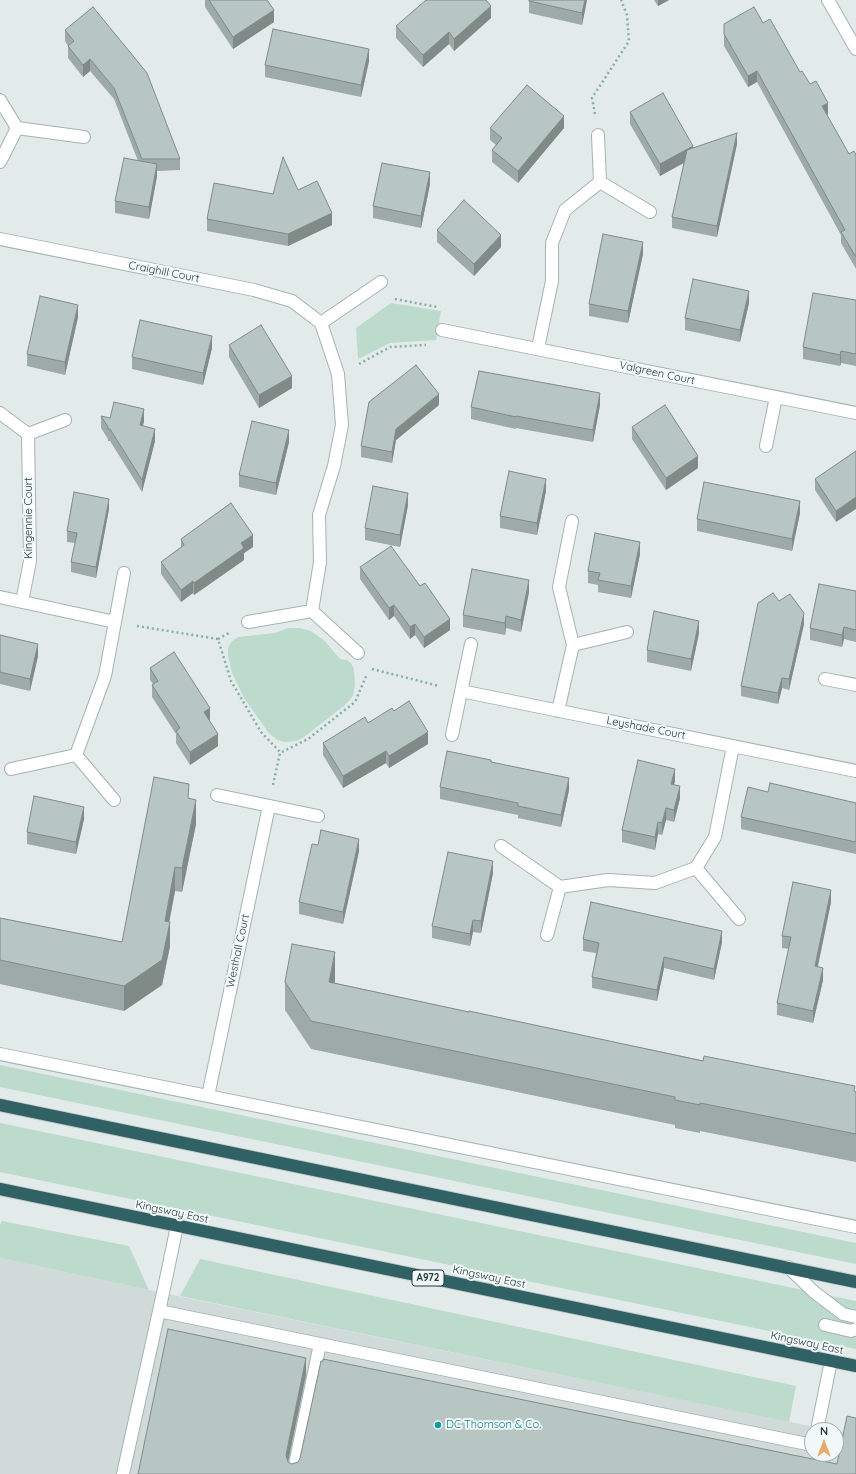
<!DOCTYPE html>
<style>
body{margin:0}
#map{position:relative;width:856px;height:1474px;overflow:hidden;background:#e2ebea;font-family:Quicksand,sans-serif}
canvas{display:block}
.north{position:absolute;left:804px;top:1422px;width:40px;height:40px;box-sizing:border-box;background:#f2f8f7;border:1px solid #9facac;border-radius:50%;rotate:0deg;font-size:11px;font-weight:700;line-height:16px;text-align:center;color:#233b3b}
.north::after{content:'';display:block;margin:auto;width:14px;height:18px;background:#eaaa61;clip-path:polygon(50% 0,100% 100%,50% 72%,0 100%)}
</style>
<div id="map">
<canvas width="856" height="1474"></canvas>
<div class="north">N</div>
</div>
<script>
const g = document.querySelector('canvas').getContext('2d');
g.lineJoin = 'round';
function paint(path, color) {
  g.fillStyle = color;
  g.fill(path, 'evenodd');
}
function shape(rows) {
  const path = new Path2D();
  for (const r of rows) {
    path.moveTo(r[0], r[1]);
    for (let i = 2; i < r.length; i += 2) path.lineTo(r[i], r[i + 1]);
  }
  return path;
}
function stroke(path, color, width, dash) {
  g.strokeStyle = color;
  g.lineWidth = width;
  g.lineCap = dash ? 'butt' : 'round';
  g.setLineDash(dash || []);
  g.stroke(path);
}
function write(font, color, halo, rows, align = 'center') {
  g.font = font + ' Quicksand,sans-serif';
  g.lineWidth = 4;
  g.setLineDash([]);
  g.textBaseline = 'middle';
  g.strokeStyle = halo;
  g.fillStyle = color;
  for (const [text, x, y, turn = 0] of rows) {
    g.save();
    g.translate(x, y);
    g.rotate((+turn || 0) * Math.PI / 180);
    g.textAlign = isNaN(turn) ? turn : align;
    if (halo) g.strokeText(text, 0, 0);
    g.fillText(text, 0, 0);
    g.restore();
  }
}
const built = shape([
 [0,1258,163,1293,829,1430,812,1430,812,1454,836,1454,836,1431,856,1435,856,1474,0,1474]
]);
const green = shape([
 [391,303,441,311,436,340,390,343,358,359,356,328],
 [288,628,300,628,311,631,325,641,340,659,347,660,351,663,354,669,355,685,353,696,345,705,304,737,296,741,285,742,277,740,268,732,244,698,232,673,228,656,228,648,231,642,238,637,275,633],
 [0,1065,856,1243,856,1264,0,1087],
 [0,1123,856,1301,856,1349,0,1172],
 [2,1221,129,1246,149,1290,0,1258,0,1224],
 [200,1259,796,1386,789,1422,180,1296]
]);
const path = shape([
 [595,114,592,98,629,41,627,15,621,0],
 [395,299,437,307],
 [359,364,390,347,426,345],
 [137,626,218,639,231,681,261,732,280,752],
 [218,639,229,633],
 [372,669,439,686],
 [273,785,280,753,308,739,355,702,367,674]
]);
const lane = shape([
 [788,1267,814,1292,843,1314,856,1317],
 [159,1311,812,1445],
 [825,1325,851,1331,856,1329],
 [817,1430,831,1361],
 [123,1474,163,1293,177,1226],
 [293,1474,320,1344]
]);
const street = shape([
 [828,0,856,49],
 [0,100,17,128,0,162],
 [17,128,84,137],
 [598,135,600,182],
 [0,239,254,290,292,301,321,323,338,374,342,425,334,466,319,515,320,562,312,611,248,622],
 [321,323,381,282],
 [442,330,856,413],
 [538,348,552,281,552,243,565,210,600,182,650,212],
 [0,413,28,434,65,420],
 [766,446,776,397],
 [0,597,115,622],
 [22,602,30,561,28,434],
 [312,611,358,653],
 [573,645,627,632],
 [825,679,856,685],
 [461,691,856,771],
 [558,711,573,645,559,587,572,521],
 [452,735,471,644],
 [76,755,114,800],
 [11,769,76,755,105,676,124,573],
 [217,795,318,816],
 [501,846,560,887,608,880,655,883,696,868,715,837,733,746],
 [696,868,739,919],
 [547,935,560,887],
 [0,1054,856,1227],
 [208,1096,269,806]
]);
const highway = shape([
 [0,1105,856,1282],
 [0,1189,856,1366]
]);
const wall = shape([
 [205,0,267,0,274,22,233,49,205,7],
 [529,0,587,0,582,25,529,13],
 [654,0,669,0,658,6],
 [491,18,454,51,449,44,423,67,396,38,396,26],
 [763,23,800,72,828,114,827,115,849,154,856,155,856,269,841,243,841,235,757,82,748,87,724,46,724,24],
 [65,30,180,159,180,170,157,171,157,176,149,219,115,213,115,201,138,161,114,99,90,71,83,77,68,58,68,46,65,41],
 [369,61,361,97,265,77,265,65],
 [630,112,693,148,737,144,717,237,672,228,672,217,684,162,660,176,630,124],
 [490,128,564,128,518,183,492,162,492,150,496,145,490,140],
 [430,184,421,228,373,218,373,206],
 [298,190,332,225,288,246,207,231,207,219,273,194],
 [437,230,501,247,474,276,437,242],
 [643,254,628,323,589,316,589,304],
 [856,300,856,366,841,363,840,366,803,359,803,347],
 [749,303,740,342,685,330,685,318],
 [78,317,65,375,27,366,27,354],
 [229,345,292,388,259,408,229,357],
 [212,348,203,385,132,369,132,357],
 [439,405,396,440,392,463,361,457,361,446],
 [600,405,593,442,516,428,516,429,471,419,471,407],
 [101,416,110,418,144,421,143,426,155,441,142,492,110,441,108,441,108,439,101,428],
 [632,427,698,468,666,490,632,439],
 [289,442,276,495,239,487,239,475],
 [856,451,836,522,815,490,815,479],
 [546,491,537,535,500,528,500,516],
 [408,505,400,547,365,540,365,528],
 [109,509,96,578,71,572,71,562,75,543,67,542,67,531],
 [800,513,792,551,697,531,697,519],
 [181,539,253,547,244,553,244,560,194,595,193,593,181,602,161,574,161,562,181,547],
 [640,554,631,598,598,592,598,585,588,583,588,571],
 [360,567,450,630,424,648,415,635,410,639,394,616,389,620,360,579],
 [856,591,856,642,844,639,842,647,810,640,810,628],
 [529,592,521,632,506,628,505,635,463,627,463,615],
 [779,601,804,624,789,690,782,688,778,704,741,696,741,686],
 [699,633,691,671,647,662,647,650],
 [0,635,38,656,30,691,0,684],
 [150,668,210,720,210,721,218,746,190,765,176,743,176,734,152,697,152,685,153,684,150,680],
 [394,711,428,744,389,768,386,763,343,788,323,755,323,743],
 [491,762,569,790,561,827,518,818,518,815,440,799,440,787],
 [675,781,674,784,680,798,674,822,666,820,662,835,658,834,655,850,622,842,622,830],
 [768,792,856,803,856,854,741,829,741,817],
 [189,798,196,824,182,892,175,891,169,922,170,946,162,985,124,1011,0,984,0,918,122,942],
 [84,819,76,854,27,844,27,832],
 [318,845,359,851,343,924,299,914,299,902],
 [493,873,481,933,473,932,470,946,432,938,432,926],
 [831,902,818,967,823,980,813,1023,777,1015,777,1003,789,949,782,948,782,936],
 [583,939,722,942,714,980,664,968,657,1001,592,988,592,977,596,953,583,951],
 [335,980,335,983,469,1012,856,1092,856,1162,700,1131,700,1133,675,1128,675,1125,311,1049,285,1010,285,982]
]);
const shadedWall = shape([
 [585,0,587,0,582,25,582,13],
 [658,0,669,0,658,6],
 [491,6,491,18,454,51,454,39],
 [274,10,274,22,233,49,233,37],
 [449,32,449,44,423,67,423,55],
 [369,49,369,61,361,97,361,85],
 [90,59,90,71,83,77,83,65],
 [757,71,757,82,748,87,748,76],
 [828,103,828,114,822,117,822,106],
 [564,116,564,128,518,183,518,171],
 [737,133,737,144,717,237,717,226],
 [693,146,693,158,660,176,660,164],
 [157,164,157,176,149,219,149,207],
 [430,172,430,184,421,228,421,216],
 [332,213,332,225,288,246,288,234],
 [501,235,501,247,474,276,474,264],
 [643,242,643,254,628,323,628,311],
 [749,291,749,303,740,342,740,330],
 [78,305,78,317,65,375,65,362],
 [212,336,212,348,203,385,203,373],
 [841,351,841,363,840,366,840,355],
 [292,376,292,388,259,408,259,395],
 [600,393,600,405,593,442,593,430],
 [439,394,439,405,396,440,392,463,392,452,396,429],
 [144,409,144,421,140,437,140,425],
 [155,429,155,441,142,492,142,480],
 [289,430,289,442,276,495,276,483],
 [698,456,698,468,666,490,666,478],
 [546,479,546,491,537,535,537,523],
 [408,493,408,505,400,547,400,535],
 [856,497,856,509,836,522,836,511],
 [109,499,109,509,96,578,96,567],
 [800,501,800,513,792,551,792,539],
 [253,535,253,547,244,553,244,560,194,595,194,583,241,543],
 [640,542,640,554,631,598,631,586],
 [529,580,529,592,521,632,521,620],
 [193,581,193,593,181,602,181,590],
 [394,605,394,616,389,620,389,608],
 [804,613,804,624,789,690,789,679],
 [506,616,506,628,505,635,505,623],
 [450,619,450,630,424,648,424,637],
 [699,621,699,633,691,671,691,659],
 [415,624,415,635,410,639,410,627],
 [844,627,844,639,842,647,842,635],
 [38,644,38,656,30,691,30,679],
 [782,678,782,688,778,704,778,693],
 [210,708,210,720,204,724,204,712],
 [428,732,428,744,389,768,389,756],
 [218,734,218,746,190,765,190,752],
 [386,751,386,763,343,788,343,776],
 [675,769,675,781,671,796,671,784],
 [569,778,569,790,561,827,561,815],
 [680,786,680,798,674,822,674,810],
 [196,800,196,824,182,892,182,868],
 [84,807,84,819,76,854,76,842],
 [666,808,666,820,662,835,662,823],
 [658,822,658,834,655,850,655,837],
 [359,839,359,851,343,924,343,912],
 [493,861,493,873,481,933,481,921],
 [175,867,175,891,165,945,165,921],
 [831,890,831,902,815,978,815,966],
 [473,920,473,932,470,946,470,934],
 [170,922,170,946,162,985,124,1011,124,986],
 [722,931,722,942,714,980,714,969],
 [335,952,335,980,329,1010,329,982],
 [664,957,664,968,657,1001,657,990],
 [823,968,823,980,813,1023,813,1011],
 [306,1358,306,1375,286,1472,286,1455]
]);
const building = shape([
 [209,0,267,0,274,10,233,37,209,0],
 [426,0,486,0,491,6,454,39,449,32,423,55,396,26,426,0],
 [529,0,585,0,582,13,529,1,529,0],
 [93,7,147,73,180,159,142,159,114,88,90,59,83,65,68,46,74,41,65,30,93,7],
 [754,7,763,23,770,19,800,72,802,71,810,84,816,81,828,103,822,106,849,154,854,151,856,155,856,257,841,232,845,230,757,71,748,76,724,34,724,24,754,7],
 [273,29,369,49,361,85,265,65,273,29],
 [527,85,564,116,518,171,492,150,502,138,490,128,527,85],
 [663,93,693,146,660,164,630,112,663,93],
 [737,133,717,226,672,217,687,150,737,133],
 [283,157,298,190,317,181,332,213,288,234,207,219,214,183,273,194,283,157],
 [124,158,157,164,149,207,115,201,124,158],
 [382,163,430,172,421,216,373,206,382,163],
 [464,200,501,235,474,264,437,230,464,200],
 [603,234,643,242,628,311,589,304,603,234],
 [693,279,749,291,740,330,685,318,693,279],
 [813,293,856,300,856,354,841,351,840,355,803,347,813,293],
 [40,296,78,305,65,362,27,354,40,296],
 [140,320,212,336,203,373,132,357,140,320],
 [261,325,292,376,259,395,229,345,261,325],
 [416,365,439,394,396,429,392,452,361,446,369,402,416,365],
 [479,371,600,393,593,430,516,416,516,417,471,407,479,371],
 [114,402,144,409,140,425,155,429,142,480,110,429,108,429,108,427,101,416,110,418,114,402],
 [665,405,698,456,666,478,632,427,665,405],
 [252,421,289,430,276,483,239,475,252,421],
 [856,451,856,497,836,511,815,479,856,451],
 [509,471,546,479,537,523,500,516,509,471],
 [704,482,800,501,792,539,697,519,704,482],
 [373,486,408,493,400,535,365,528,373,486],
 [74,492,109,499,96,567,71,562,77,533,67,531,74,492],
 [231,503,253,535,241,543,244,548,194,583,193,581,181,590,161,562,184,545,181,539,231,503],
 [595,533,640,542,631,586,598,580,600,573,588,571,595,533],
 [391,546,420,586,425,583,450,619,424,637,415,624,410,627,394,605,389,608,360,567,391,546],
 [472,569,529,580,521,620,506,616,505,623,463,615,472,569],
 [819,584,856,591,856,630,844,627,842,635,810,628,819,584],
 [773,593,779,601,790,594,804,613,789,679,782,678,778,693,741,686,758,603,773,593],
 [654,611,699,621,691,659,647,650,654,611],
 [0,635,38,644,30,679,0,672,0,635],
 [174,652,210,708,204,712,218,734,190,752,176,731,180,728,152,685,158,681,150,668,174,652],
 [409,701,428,732,389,756,386,751,343,776,323,743,365,717,368,723,392,708,394,711,409,701],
 [447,751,491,760,491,762,569,778,561,815,518,806,518,803,440,787,447,751],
 [638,760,675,769,671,784,680,786,674,810,666,808,662,823,658,822,655,837,622,830,638,760],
 [154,777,189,784,188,798,196,800,182,868,175,867,165,921,170,922,162,960,124,986,0,960,0,918,122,942,154,777],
 [770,783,856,803,856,842,741,817,748,787,768,792,770,783],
 [34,796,84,807,76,842,27,832,34,796],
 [321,830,359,839,343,912,299,902,312,844,318,845,321,830],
 [448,852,493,861,481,921,473,920,470,934,432,926,448,852],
 [793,882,831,890,815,966,823,968,813,1011,777,1003,791,937,782,936,793,882],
 [591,902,722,931,714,969,664,957,657,990,592,977,599,943,583,939,591,902],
 [292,944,335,952,329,982,469,1012,469,1011,703,1061,704,1056,855,1086,854,1091,856,1092,856,1134,700,1103,700,1105,675,1100,675,1097,311,1021,285,982,292,944],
 [168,1329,306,1358,286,1455,288,1462,292,1464,298,1462,300,1458,321,1361,323,1361,323,1359,837,1464,847,1416,856,1418,856,1474,138,1474,168,1329]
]);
const markers = [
 [438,1425,4,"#0f9aa8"]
];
const shields = [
 [428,1278,32]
];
const shieldNames = [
 ["A972",428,1278]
];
const streetNames = [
 ["Craighill Court",164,272,11],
 ["Valgreen Court",657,373,12],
 ["Kingennie Court",29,518,-90],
 ["Leyshade Court",646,728,11],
 ["Westhall Court",238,951,-78],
 ["Kingsway East",172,1212,12],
 ["Kingsway East",489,1277,12],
 ["Kingsway East",807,1343,12]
];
const cultureNames = [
 ["DC Thomson & Co.",446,1425]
];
paint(built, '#d0dbd9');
paint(green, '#bcdbcd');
stroke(lane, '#a5b3b2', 14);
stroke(street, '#a5b3b2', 14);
stroke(highway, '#c1c8c8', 14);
stroke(path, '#84adac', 2.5, [2, 3]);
stroke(lane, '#fff', 12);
stroke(street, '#fff', 12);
stroke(highway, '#306165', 12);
paint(wall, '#9daaa8');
paint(shadedWall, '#808b88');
paint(building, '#b7c6c3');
stroke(building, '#808b88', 1);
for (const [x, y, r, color] of markers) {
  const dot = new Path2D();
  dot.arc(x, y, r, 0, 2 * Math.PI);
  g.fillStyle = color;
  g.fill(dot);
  stroke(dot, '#f2f8f7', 1.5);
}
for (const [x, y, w] of shields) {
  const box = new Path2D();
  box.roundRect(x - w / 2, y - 8, w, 16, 3);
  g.fillStyle = '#f2f8f7';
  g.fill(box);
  stroke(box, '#233b3b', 1);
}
write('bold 10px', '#233b3b', null, shieldNames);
write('11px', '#233b3b', '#f2f8f7', streetNames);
write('11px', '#0d838f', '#f2f8f7', cultureNames, 'left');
</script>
